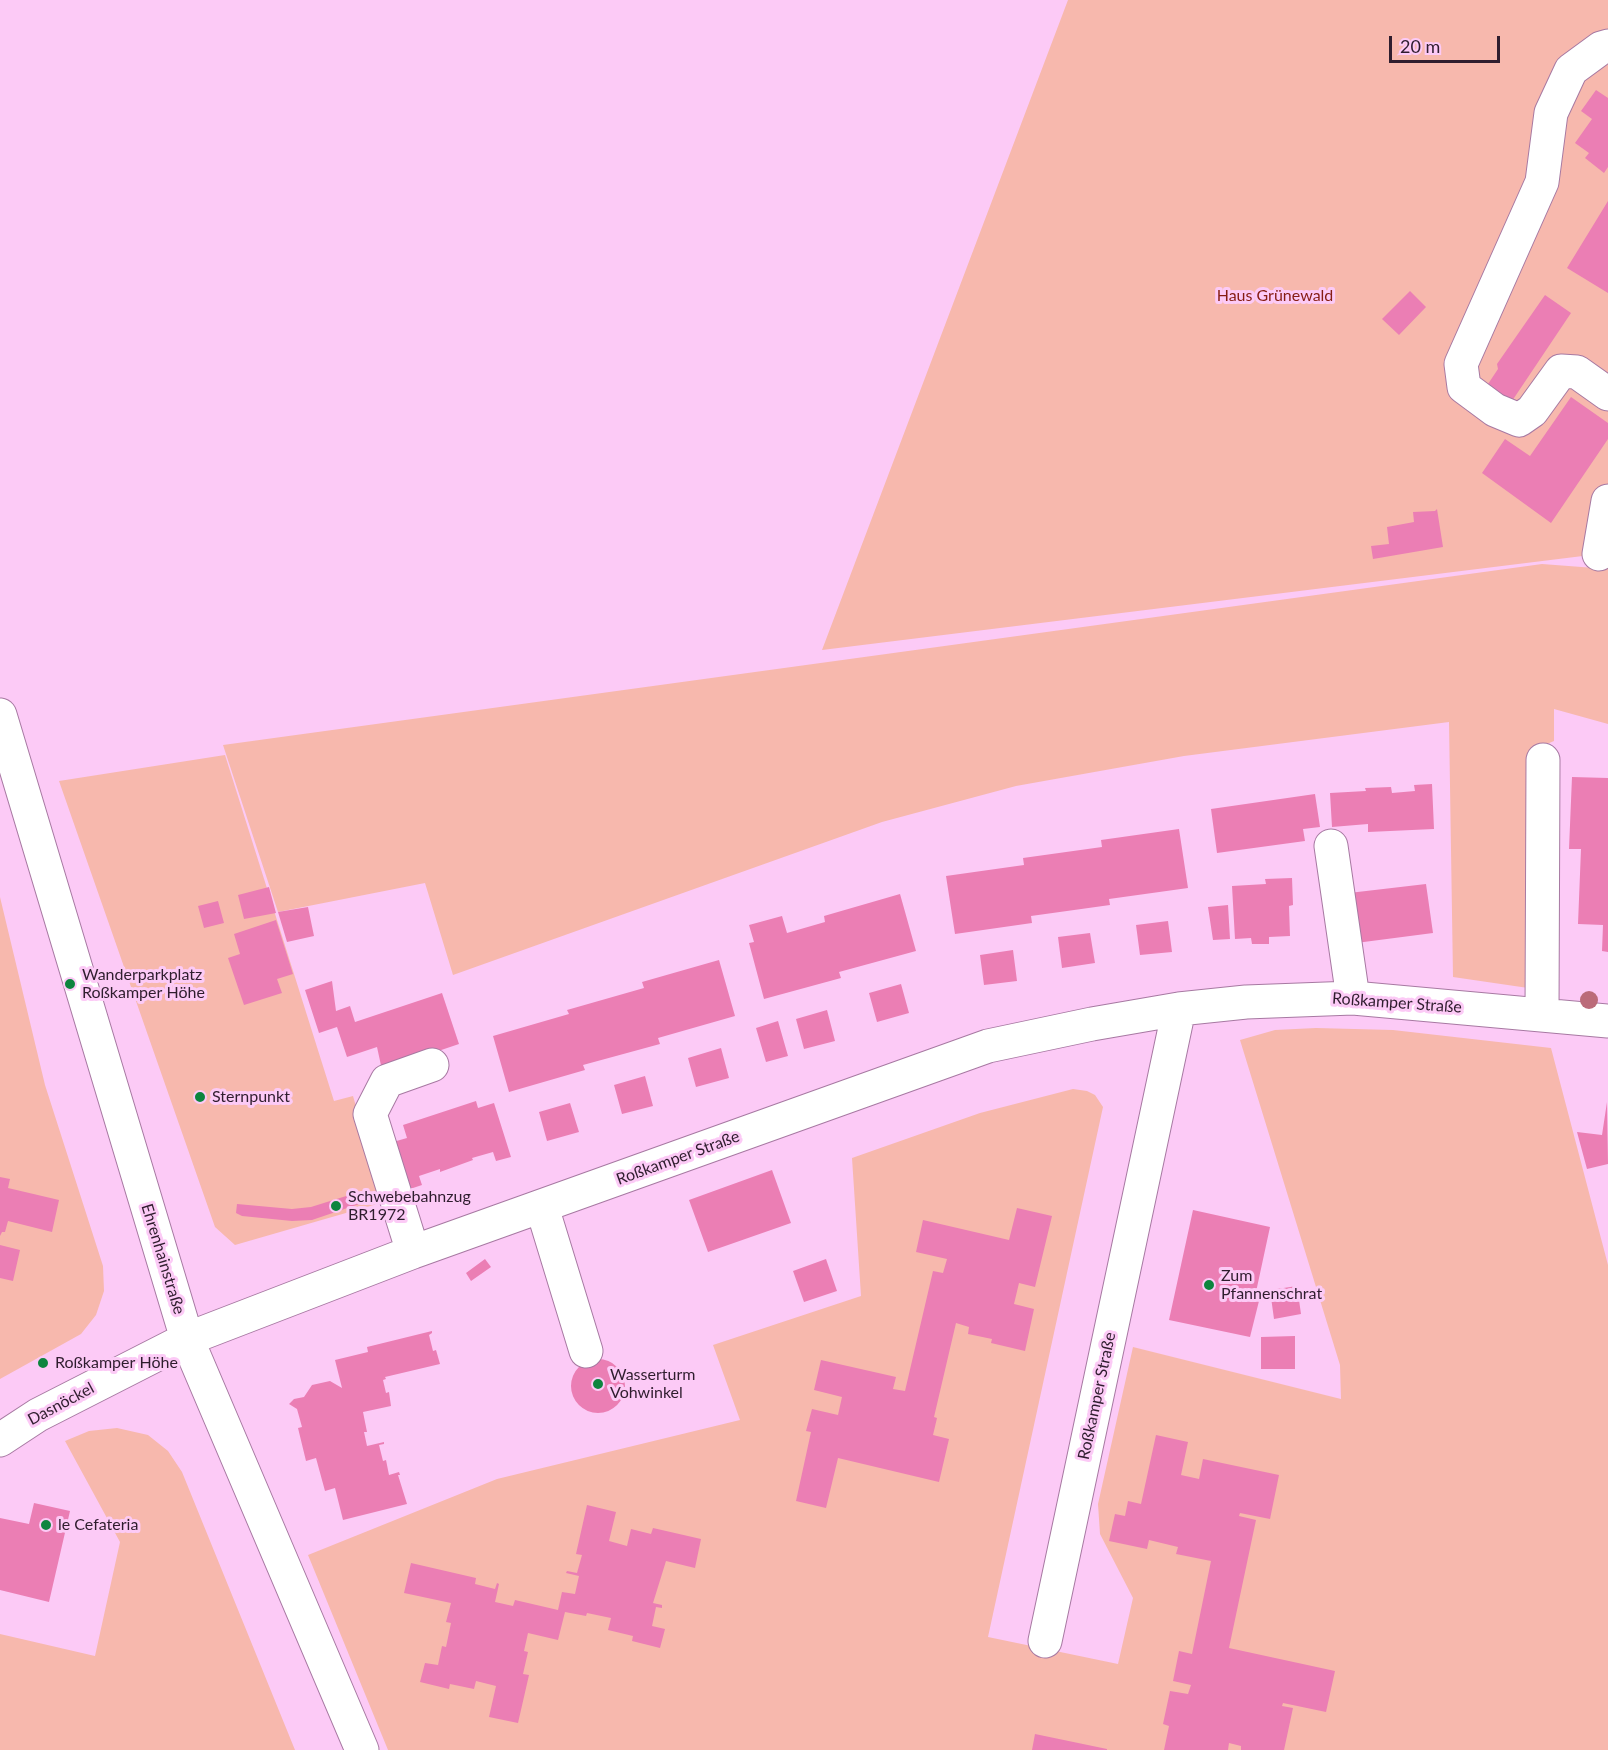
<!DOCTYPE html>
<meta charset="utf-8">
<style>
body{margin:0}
#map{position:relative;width:1608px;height:1750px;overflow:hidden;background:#fccaf6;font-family:Lato,sans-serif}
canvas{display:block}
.scale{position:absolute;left:1389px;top:36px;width:111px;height:27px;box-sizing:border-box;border:3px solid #2f1d2e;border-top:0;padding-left:8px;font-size:18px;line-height:21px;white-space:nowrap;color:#2f1d2e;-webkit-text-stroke:4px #fccaf6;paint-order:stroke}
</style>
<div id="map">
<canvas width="1608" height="1750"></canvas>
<div class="scale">20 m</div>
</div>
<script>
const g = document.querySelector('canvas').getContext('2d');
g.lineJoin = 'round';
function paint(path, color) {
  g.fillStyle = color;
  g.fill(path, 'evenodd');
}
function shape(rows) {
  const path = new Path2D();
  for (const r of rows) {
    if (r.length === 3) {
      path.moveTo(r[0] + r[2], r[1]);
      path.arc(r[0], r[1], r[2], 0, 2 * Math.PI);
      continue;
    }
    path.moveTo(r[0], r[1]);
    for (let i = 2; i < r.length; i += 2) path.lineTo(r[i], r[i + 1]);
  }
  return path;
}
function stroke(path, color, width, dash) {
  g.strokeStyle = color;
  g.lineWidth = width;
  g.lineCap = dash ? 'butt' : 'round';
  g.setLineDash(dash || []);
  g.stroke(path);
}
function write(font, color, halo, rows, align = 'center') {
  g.font = font + ' Lato,sans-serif';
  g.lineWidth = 6;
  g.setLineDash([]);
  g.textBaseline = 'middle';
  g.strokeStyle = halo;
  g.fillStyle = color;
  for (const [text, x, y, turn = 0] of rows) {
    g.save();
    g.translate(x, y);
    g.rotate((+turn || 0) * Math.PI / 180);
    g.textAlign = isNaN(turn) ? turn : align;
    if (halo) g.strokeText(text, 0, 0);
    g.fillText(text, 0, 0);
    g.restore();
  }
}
const green = shape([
 [1068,0,1608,0,1608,556,1599,554,822,650],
 [1542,564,1608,569,1608,724,1554,709,1554,741,1533,750,1535,989,1453,977,1449,722,1184,756,1016,786,882,822,453,975,425,883,278,912,223,745],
 [225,755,334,1101,353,1096,384,1202,235,1245,215,1227,59,781],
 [0,897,45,1085,103,1266,104,1291,96,1315,81,1334,0,1379],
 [1316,1028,1393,1030,1551,1048,1608,1265,1608,1750,388,1750,308,1555,497,1479,740,1420,713,1345,861,1296,852,1158,980,1113,1073,1089,1087,1091,1095,1095,1103,1107,988,1637,1118,1664,1133,1598,1100,1534,1098,1504,1133,1347,1341,1399,1340,1365,1240,1040,1275,1030],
 [117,1428,148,1435,168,1451,182,1472,295,1750,0,1750,0,1634,95,1656,120,1542,65,1441,89,1431]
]);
const building = shape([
 [1596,90,1608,98,1608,167,1604,173,1585,158,1589,153,1575,143,1592,119,1581,111],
 [1608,201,1608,293,1567,268],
 [1410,291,1426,307,1399,335,1382,319],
 [1545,295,1571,313,1510,404,1486,387,1498,369,1497,364],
 [1571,397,1608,423,1608,439,1551,523,1482,473,1505,439,1530,456],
 [1437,509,1443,547,1373,559,1371,546,1389,544,1387,527,1414,522,1413,512,1435,511],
 [1572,777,1608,778,1608,952,1602,951,1603,925,1578,924,1581,849,1569,849],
 [1432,784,1434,829,1368,832,1368,824,1332,827,1330,793,1366,791,1365,788,1391,787,1392,793,1415,791,1414,785],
 [1315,794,1320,827,1303,829,1305,841,1217,853,1211,809],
 [1179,829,1188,888,1109,899,1110,905,1031,916,1032,923,955,934,946,876,1024,865,1023,858,1102,847,1101,840],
 [1292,878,1293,905,1289,906,1290,936,1269,937,1269,944,1252,944,1251,938,1235,939,1232,886,1266,884,1265,879],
 [1426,884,1433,933,1356,943,1349,893],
 [269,887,276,913,244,919,238,895],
 [900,894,916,951,839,972,841,978,764,999,749,943,754,942,749,925,782,916,787,933,825,922,824,916],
 [218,901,224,923,204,928,198,906],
 [1228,905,1230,939,1213,940,1208,907],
 [308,907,314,936,287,942,278,912],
 [276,920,293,974,277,979,282,993,244,1005,228,958,240,954,234,934],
 [1168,921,1172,952,1140,955,1136,925],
 [1090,933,1095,963,1062,968,1058,937],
 [1013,950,1017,981,984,985,980,955],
 [719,960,735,1016,658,1038,660,1044,583,1065,585,1070,509,1092,493,1036,569,1014,567,1010,644,988,642,982],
 [332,981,336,1011,350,1006,355,1022,442,993,459,1044,382,1070,377,1047,347,1057,337,1027,319,1033,305,990],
 [901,984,909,1013,877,1022,869,993],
 [827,1010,835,1041,804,1049,796,1019],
 [778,1021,788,1056,766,1062,756,1028],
 [721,1048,729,1078,696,1087,688,1058],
 [645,1076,653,1106,622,1114,614,1085],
 [476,1101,478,1108,494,1103,511,1157,496,1161,493,1152,472,1158,473,1160,440,1172,440,1169,419,1176,422,1185,407,1190,393,1142,407,1138,403,1125],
 [1607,1102,1608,1164,1587,1169,1577,1132,1602,1135],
 [570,1103,579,1132,547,1141,539,1112],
 [772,1170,791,1223,708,1252,689,1200],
 [0,1177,10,1179,8,1188,59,1200,52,1232,8,1221,5,1232,2,1232,0,1236],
 [359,1192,365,1192,368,1201,312,1220,292,1221,242,1216,236,1213,237,1204,292,1209,311,1207],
 [1017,1208,1052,1216,1035,1287,1019,1283,1014,1304,1034,1309,1025,1351,991,1343,992,1339,968,1334,969,1327,956,1323,934,1417,937,1418,933,1435,949,1439,939,1482,838,1458,826,1508,796,1501,811,1432,806,1431,812,1409,838,1415,842,1397,814,1390,821,1360,896,1377,893,1389,905,1391,933,1271,943,1273,947,1259,916,1252,923,1220,1009,1240],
 [1193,1210,1270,1227,1256,1292,1261,1293,1250,1337,1169,1320],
 [0,1245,20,1250,13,1281,0,1278],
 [485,1259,491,1267,471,1281,466,1273],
 [826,1259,837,1291,804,1302,793,1271],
 [1297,1286,1301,1314,1274,1319,1270,1290],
 [432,1331,432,1333,429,1335,433,1351,436,1350,440,1364,385,1377,386,1379,383,1380,386,1393,389,1392,391,1406,363,1412,367,1432,364,1432,367,1446,384,1442,384,1444,379,1445,383,1461,386,1460,389,1475,399,1472,400,1475,398,1475,407,1504,343,1520,335,1488,325,1491,316,1458,306,1461,298,1428,302,1427,297,1409,289,1404,294,1399,304,1397,312,1385,330,1381,342,1388,335,1360,368,1352,367,1347],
 [1295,1336,1295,1369,1261,1369,1261,1337],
 [598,1386,27],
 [1156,1435,1188,1442,1181,1475,1199,1479,1203,1459,1279,1475,1270,1519,1240,1513,1239,1516,1256,1520,1229,1648,1335,1671,1326,1712,1283,1703,1282,1706,1293,1708,1284,1750,1241,1750,1241,1746,1229,1743,1228,1750,1164,1750,1169,1726,1163,1724,1170,1691,1188,1694,1191,1685,1173,1681,1179,1651,1192,1654,1211,1561,1176,1554,1178,1547,1149,1540,1147,1549,1109,1541,1115,1514,1125,1516,1128,1501,1141,1504],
 [34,1503,70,1511,49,1602,0,1590,0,1518,29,1524],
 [587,1505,616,1512,609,1541,627,1546,631,1529,651,1534,653,1528,701,1539,695,1568,666,1561,653,1603,662,1605,662,1608,656,1607,652,1626,665,1629,660,1648,632,1641,633,1636,608,1630,611,1618,587,1613,586,1616,565,1612,558,1640,528,1633,524,1651,528,1652,523,1674,529,1675,518,1723,489,1717,496,1686,476,1681,474,1689,450,1684,449,1689,420,1682,425,1663,438,1665,442,1646,446,1647,451,1623,446,1622,451,1603,404,1593,411,1563,476,1578,475,1584,495,1589,497,1583,499,1584,495,1602,513,1606,515,1600,558,1610,562,1592,575,1594,579,1576,566,1573,567,1571,577,1573,582,1555,576,1554],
 [1035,1734,1107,1749,1107,1750,1032,1750]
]);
const minor = shape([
 [1608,46,1601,48,1571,70,1551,113,1542,182,1461,364,1464,387,1495,410,1519,420,1532,411,1561,371,1577,372,1608,394],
 [1599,554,1608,501],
 [0,715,187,1339,362,1750],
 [1331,846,1353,998],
 [1542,1014,1543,760],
 [542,1207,586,1351],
 [413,1252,370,1114,387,1081,432,1065],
 [0,1440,38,1415,187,1339,413,1252,988,1046,1092,1024,1179,1009,1246,1002,1326,999,1353,998,1608,1021],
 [1045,1641,1179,1009]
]);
const trees = [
 [1589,1000]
];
const markers = [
 [70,984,6,"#0d853e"],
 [200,1097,6,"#0d853e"],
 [336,1206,6,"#0d853e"],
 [1209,1285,6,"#0d853e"],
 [43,1363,6,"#0d853e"],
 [598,1384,6,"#0d853e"],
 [46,1525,6,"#0d853e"]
];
const parkNames = [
 ["Haus Grünewald",1275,296]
];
const poiNames = [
 ["Wanderparkplatz",82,975],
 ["Roßkamper Höhe",82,993],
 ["Sternpunkt",212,1097],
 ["Schwebebahnzug",348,1197],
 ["BR1972",348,1215],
 ["Zum",1221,1276],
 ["Pfannenschrat",1221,1294],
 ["Roßkamper Höhe",55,1363],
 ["Wasserturm",610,1375],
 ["Vohwinkel",610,1393],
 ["le Cefateria",58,1525]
];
const streetNames = [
 ["Roßkamper Straße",1397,1003,4],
 ["Roßkamper Straße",678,1158,-20],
 ["Ehrenhainstraße",163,1259,73],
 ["Roßkamper Straße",1097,1396,-78],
 ["Dasnöckel",61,1404,-28]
];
paint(green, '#f7b8ad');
paint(building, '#eb7eb4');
stroke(minor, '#a779a2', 35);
stroke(minor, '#fff', 33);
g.fillStyle = '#bb6b79';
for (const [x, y] of trees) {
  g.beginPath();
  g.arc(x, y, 9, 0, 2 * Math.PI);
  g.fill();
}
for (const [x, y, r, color] of markers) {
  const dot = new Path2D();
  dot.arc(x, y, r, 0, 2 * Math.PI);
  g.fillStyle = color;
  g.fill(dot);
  stroke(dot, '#fccaf6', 2);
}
write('16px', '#861d12', '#fccaf6', parkNames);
write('16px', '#2f1d2e', '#fccaf6', poiNames, 'left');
write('16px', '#2f1d2e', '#fccaf6', streetNames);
</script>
